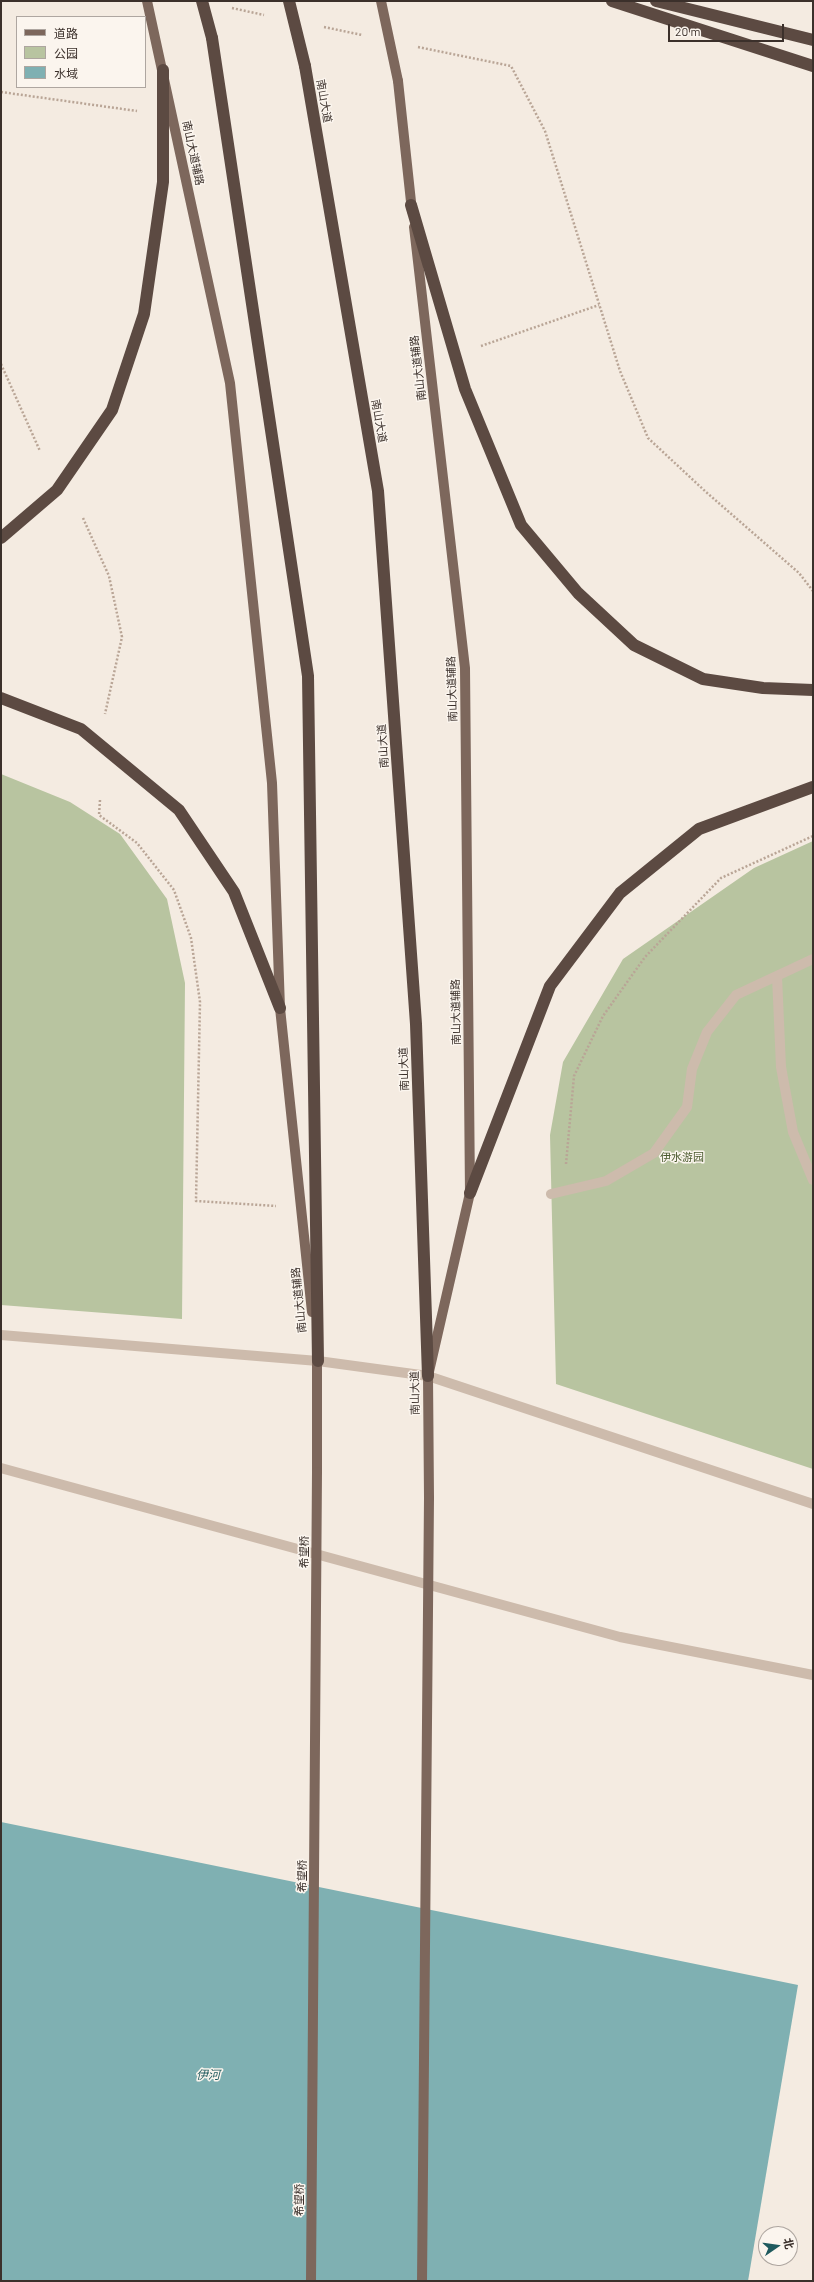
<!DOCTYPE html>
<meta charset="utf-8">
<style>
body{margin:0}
#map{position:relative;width:814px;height:2282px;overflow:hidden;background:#f4ebe1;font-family:Barlow,"Noto Sans SC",sans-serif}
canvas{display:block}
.frame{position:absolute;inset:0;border:2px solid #3b302b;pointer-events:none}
.legend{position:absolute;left:16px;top:16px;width:130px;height:72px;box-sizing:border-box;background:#fbf5ee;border:1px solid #aea6a0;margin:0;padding:5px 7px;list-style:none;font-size:12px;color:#3b302b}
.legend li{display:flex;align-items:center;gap:8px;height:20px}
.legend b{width:20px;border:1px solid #aea6a0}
.north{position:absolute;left:758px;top:2226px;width:40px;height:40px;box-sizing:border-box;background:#fbf5ee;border:1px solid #aea6a0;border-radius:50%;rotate:77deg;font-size:11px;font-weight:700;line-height:16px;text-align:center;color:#3b302b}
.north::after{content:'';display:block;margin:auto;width:14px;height:18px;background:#1f5a5e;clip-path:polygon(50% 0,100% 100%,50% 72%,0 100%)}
.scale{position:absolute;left:668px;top:24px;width:116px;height:18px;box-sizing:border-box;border:2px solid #3b302b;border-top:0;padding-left:5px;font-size:12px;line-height:14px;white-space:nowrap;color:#3b302b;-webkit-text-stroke:3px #fbf5ee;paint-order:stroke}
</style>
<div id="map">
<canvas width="814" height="2282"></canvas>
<div class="frame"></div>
<ul class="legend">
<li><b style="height:5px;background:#7d675c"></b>道路</li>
<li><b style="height:11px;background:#b8c4a0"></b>公园</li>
<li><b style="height:11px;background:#7fb0b2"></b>水域</li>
</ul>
<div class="north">北</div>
<div class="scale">20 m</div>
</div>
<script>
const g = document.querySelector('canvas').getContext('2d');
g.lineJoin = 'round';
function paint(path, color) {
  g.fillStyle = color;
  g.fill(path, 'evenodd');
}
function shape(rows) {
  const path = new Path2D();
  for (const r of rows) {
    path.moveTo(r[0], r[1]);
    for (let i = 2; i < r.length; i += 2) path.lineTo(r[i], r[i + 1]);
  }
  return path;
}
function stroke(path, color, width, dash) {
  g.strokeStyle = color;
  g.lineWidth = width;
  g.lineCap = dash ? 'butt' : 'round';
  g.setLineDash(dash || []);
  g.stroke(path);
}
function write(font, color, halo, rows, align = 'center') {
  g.font = font + ' Barlow,"Noto Sans SC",sans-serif';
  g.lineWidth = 3;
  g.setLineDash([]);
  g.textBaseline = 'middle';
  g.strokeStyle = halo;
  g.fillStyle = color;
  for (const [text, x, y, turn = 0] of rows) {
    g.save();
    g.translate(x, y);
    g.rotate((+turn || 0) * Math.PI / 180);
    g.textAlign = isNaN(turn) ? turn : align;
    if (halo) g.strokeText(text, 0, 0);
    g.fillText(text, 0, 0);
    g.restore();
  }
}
const green = shape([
 [1,774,70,802,120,834,167,899,185,983,182,1319,1,1305],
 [813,841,813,1469,556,1384,550,1135,563,1062,623,959,754,868]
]);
const water = shape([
 [1,1822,798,1985,748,2281,1,2281]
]);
const path = shape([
 [232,8,264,15],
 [324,27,362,35],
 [418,47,511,66,545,131,620,371,648,438,706,492,799,573,813,591],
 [1,92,137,111],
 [481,346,599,305],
 [1,364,40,451],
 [83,518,109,576,122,637,105,714],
 [100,800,99,815,137,843,174,890,191,938,200,1002,196,1201,276,1206],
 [566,1164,574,1076,603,1016,645,957,721,878,813,836]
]);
const minor = shape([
 [777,976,781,1067,793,1132,813,1180],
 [551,1194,606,1181,654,1153,687,1107,692,1069,707,1032,736,995,813,959],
 [1,1335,318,1361,428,1376,813,1504],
 [1,1468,620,1637,813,1675]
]);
const major = shape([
 [147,1,230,383,272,783,280,1008,312,1312],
 [398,81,412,211],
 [414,227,465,668,470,1193,428,1376,429,1498],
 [317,1354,317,1472]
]);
const highway = shape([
 [612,1,813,66],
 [656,1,813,40],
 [212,38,308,676,318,1361],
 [305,66,378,491,416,1024,428,1376],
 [411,205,465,389,521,525,578,593,634,645,703,679,763,688,813,690],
 [1,538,57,490,112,410,144,314,163,182,163,70],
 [1,698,81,729,179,810,234,892,280,1008],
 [470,1193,550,986,620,893,699,829,813,787]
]);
const majorBridge = shape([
 [381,1,398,81],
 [311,2281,317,1472],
 [422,2281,429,1498]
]);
const highwayBridge = shape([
 [202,1,212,38],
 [289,1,305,66]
]);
const streetNames = [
 ["南山大道",324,101,80],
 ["南山大道辅路",193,153,78],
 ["南山大道辅路",418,368,-97],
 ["南山大道",379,421,80],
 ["南山大道辅路",452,689,-92],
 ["南山大道",383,746,-94],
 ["南山大道辅路",456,1012,-91],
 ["南山大道",404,1069,-92],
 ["南山大道辅路",299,1300,-96],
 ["南山大道",415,1393,-91],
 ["希望桥",304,1552,-90],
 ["希望桥",302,1876,-90],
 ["希望桥",299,2200,-90]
];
const parkNames = [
 ["伊水游园",682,1157]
];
const waterNames = [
 ["伊河",208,2075]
];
paint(green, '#b8c4a0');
paint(water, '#7fb0b2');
stroke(path, '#b9a596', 2.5, [2, 2]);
stroke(minor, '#cdbbac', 10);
stroke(major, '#7d675c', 10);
stroke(highway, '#5c4a42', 12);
stroke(majorBridge, '#7d675c', 10);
stroke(highwayBridge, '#5c4a42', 12);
write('11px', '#3b302b', '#fbf5ee', streetNames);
write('11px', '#4a5a2e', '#fbf5ee', parkNames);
write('italic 12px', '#1f5a5e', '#fbf5ee', waterNames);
</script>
